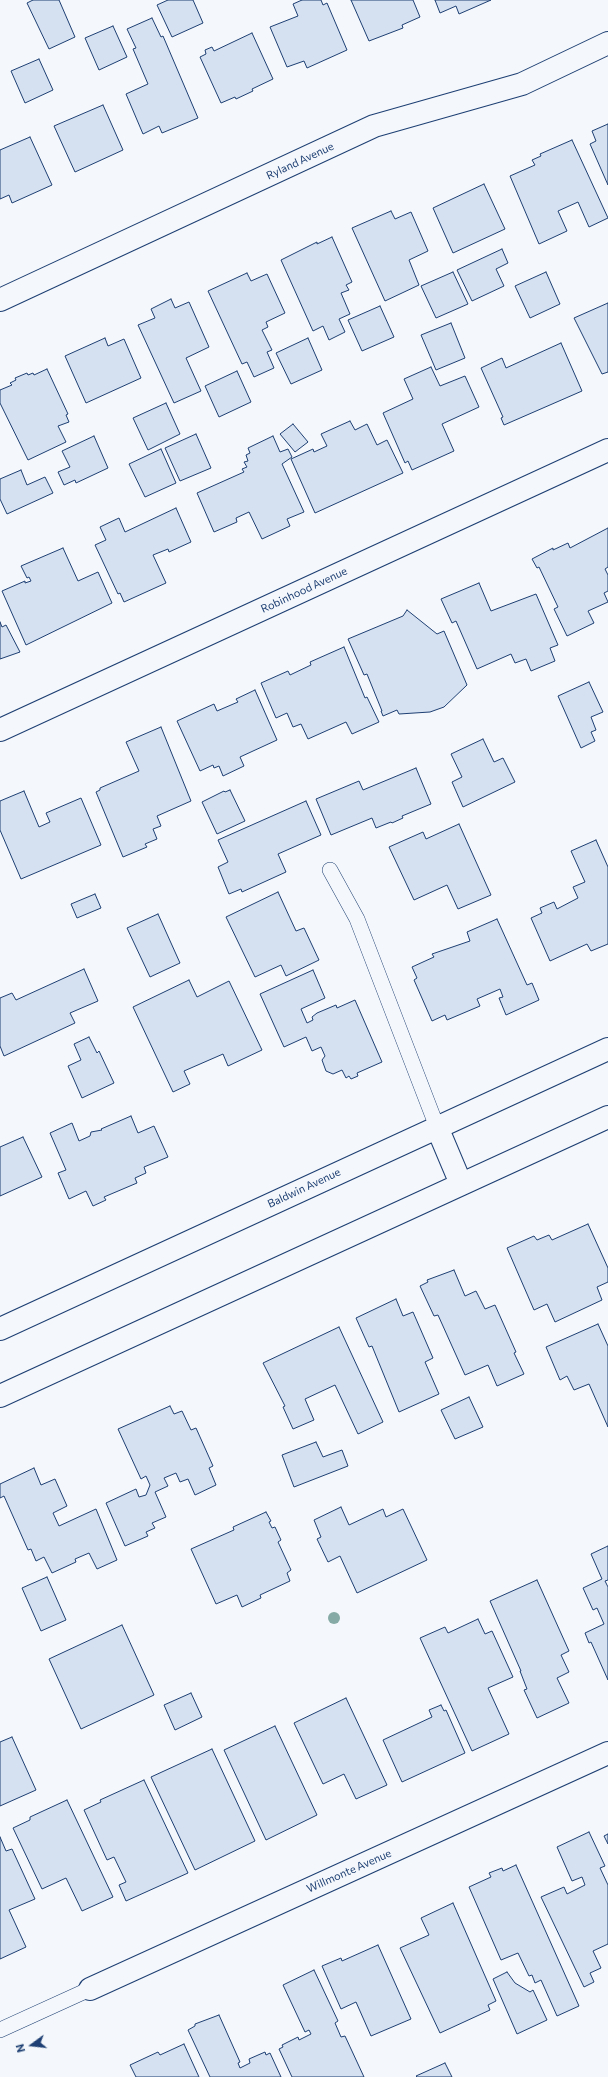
<!DOCTYPE html>
<style>
body{margin:0}
#map{position:relative;width:608px;height:2077px;overflow:hidden;background:#f4f7fb;font-family:Commissioner,sans-serif}
canvas{display:block}
.north{position:absolute;left:12px;top:2025px;width:40px;height:40px;-webkit-text-stroke:3px #f4f7fb;paint-order:stroke;rotate:255deg;font-size:11px;font-weight:700;line-height:16px;text-align:center;color:#1d3f73}
.north::after{content:'';display:block;margin:auto;width:14px;height:18px;background:#1d3f73;clip-path:polygon(50% 0,100% 100%,50% 72%,0 100%)}
</style>
<div id="map">
<canvas width="608" height="2077"></canvas>
<div class="north">N</div>
</div>
<script>
const g = document.querySelector('canvas').getContext('2d');
g.lineJoin = 'round';
function paint(path, color) {
  g.fillStyle = color;
  g.fill(path, 'evenodd');
}
function shape(rows) {
  const path = new Path2D();
  for (const r of rows) {
    path.moveTo(r[0], r[1]);
    for (let i = 2; i < r.length; i += 2) path.lineTo(r[i], r[i + 1]);
  }
  return path;
}
function stroke(path, color, width, dash) {
  g.strokeStyle = color;
  g.lineWidth = width;
  g.lineCap = dash ? 'butt' : 'round';
  g.setLineDash(dash || []);
  g.stroke(path);
}
function write(font, color, halo, rows, align = 'center') {
  g.font = font + ' Commissioner,sans-serif';
  g.lineWidth = 3;
  g.setLineDash([]);
  g.textBaseline = 'middle';
  g.strokeStyle = halo;
  g.fillStyle = color;
  for (const [text, x, y, turn = 0] of rows) {
    g.save();
    g.translate(x, y);
    g.rotate((+turn || 0) * Math.PI / 180);
    g.textAlign = isNaN(turn) ? turn : align;
    if (halo) g.strokeText(text, 0, 0);
    g.fillText(text, 0, 0);
    g.restore();
  }
}
const building = shape([
 [33,0,59,0,75,37,49,49,27,3,33,0],
 [168,0,193,0,203,23,172,37,157,5,168,0],
 [302,0,321,0,323,5,327,3,347,50,307,68,304,61,287,67,270,27,298,16,293,4,302,0],
 [351,0,413,0,420,17,402,25,403,28,369,41,351,0],
 [435,0,491,0,459,14,456,6,440,13,435,0],
 [152,18,161,37,163,36,198,118,162,133,159,126,143,134,126,94,148,84,133,49,136,48,127,29,152,18],
 [113,26,127,57,99,70,85,38,113,26],
 [252,33,273,79,252,89,253,91,236,99,235,97,221,103,200,57,206,54,205,50,212,47,214,51,252,33],
 [39,59,53,90,25,103,11,71,39,59],
 [103,105,123,150,75,172,54,126,103,105],
 [608,124,608,185,590,144,596,141,592,131,608,124],
 [30,137,52,185,12,203,9,195,0,199,0,150,30,137],
 [572,140,608,218,589,227,578,202,558,211,567,231,539,244,510,176,535,165,532,160,541,156,540,154,572,140],
 [484,184,505,229,453,253,433,208,484,184],
 [391,211,395,219,411,212,428,251,409,260,419,285,385,301,352,228,391,211],
 [332,237,352,282,346,285,349,290,341,293,350,314,339,319,345,332,329,340,323,326,313,331,281,260,317,242,317,244,332,237],
 [502,249,508,263,496,269,504,286,472,301,457,270,502,249],
 [453,272,468,304,436,318,421,286,453,272],
 [546,272,560,304,530,318,515,286,546,272],
 [247,273,251,281,267,274,285,313,266,322,268,327,262,330,272,350,267,352,274,368,254,377,247,362,242,364,208,291,247,273],
 [171,299,175,308,189,302,209,347,186,358,201,391,174,403,138,325,155,318,151,309,171,299],
 [608,303,608,372,602,374,574,318,608,303],
 [380,306,394,337,362,351,348,320,380,306],
 [451,323,465,358,436,370,421,335,451,323],
 [105,338,108,346,124,339,141,378,86,403,65,356,105,338],
 [308,338,322,370,291,384,276,353,308,338],
 [561,343,582,391,504,425,501,418,503,417,481,368,502,358,506,368,561,343],
 [431,367,440,386,465,376,479,407,442,424,454,451,412,470,408,461,405,463,383,413,413,399,404,379,431,367],
 [47,369,68,414,66,415,69,422,58,426,66,442,28,460,0,403,0,390,12,385,10,383,16,380,15,378,27,373,28,375,33,373,34,375,47,369],
 [237,371,251,402,219,417,205,386,237,371],
 [166,403,180,434,148,450,133,418,166,403],
 [350,421,355,430,367,424,377,445,387,440,403,473,315,513,291,459,313,449,314,452,327,446,321,434,350,421],
 [293,424,308,442,295,452,280,434,293,424],
 [196,434,211,468,180,481,165,448,196,434],
 [94,436,108,468,76,483,75,480,64,485,58,472,70,467,62,451,94,436],
 [273,436,280,452,288,449,292,457,282,464,304,512,287,519,290,526,262,539,249,512,236,518,237,522,214,532,197,493,244,472,242,469,247,467,244,462,248,461,246,455,250,453,248,448,273,436],
 [161,449,176,483,145,497,129,464,161,449],
 [21,470,27,485,45,477,53,493,7,514,0,499,0,479,21,470],
 [176,508,191,542,169,552,168,549,153,555,166,583,124,602,120,593,118,594,95,545,106,540,100,527,119,518,125,532,176,508],
 [608,528,608,567,605,569,608,575,608,591,604,593,608,602,588,611,594,623,567,636,554,609,558,607,539,567,537,568,532,559,553,548,553,550,568,543,570,548,608,528],
 [63,548,78,581,98,572,112,603,26,645,2,591,25,581,25,583,31,581,29,577,27,578,21,566,63,548],
 [479,583,491,611,536,594,558,645,550,648,555,661,531,671,526,659,515,663,511,654,477,669,456,621,452,623,441,599,479,583],
 [407,610,437,634,444,631,467,685,444,707,430,712,399,714,397,710,383,716,381,711,382,711,367,674,364,675,348,639,403,616,407,610],
 [0,622,2,627,6,625,20,652,0,659,0,622],
 [344,647,365,698,367,697,379,722,352,734,346,722,308,739,301,724,293,727,287,713,276,718,261,683,288,671,290,675,311,665,310,662,344,647],
 [589,682,603,712,591,717,596,730,591,732,595,741,581,748,558,696,589,682],
 [255,690,277,740,240,757,244,766,223,776,219,766,214,768,213,765,200,771,177,721,214,704,217,711,238,702,236,699,255,690],
 [161,727,191,801,157,816,161,826,153,829,157,839,145,844,147,847,123,857,96,792,100,790,100,788,139,771,126,742,161,727],
 [483,739,494,762,503,758,515,782,463,807,452,782,462,777,451,754,483,739],
 [416,768,431,804,402,816,403,818,392,823,391,822,376,828,372,818,331,835,316,799,359,781,363,790,416,768],
 [230,790,245,821,217,834,202,802,224,791,225,792,230,790],
 [24,791,39,827,50,822,46,813,81,798,101,845,21,879,0,830,0,801,24,791],
 [306,801,321,835,278,854,286,872,242,892,241,889,229,894,218,867,228,862,218,840,306,801],
 [459,824,491,895,458,909,447,885,414,900,389,847,423,832,426,839,459,824],
 [596,840,608,867,608,944,591,951,587,944,550,961,531,918,542,913,540,908,554,902,557,909,578,898,573,887,585,882,571,851,596,840],
 [278,892,296,931,304,928,319,960,286,976,281,965,255,977,226,917,278,892],
 [95,894,101,908,77,918,71,904,95,894],
 [158,914,180,963,150,977,127,928,158,914],
 [497,919,527,985,532,983,539,1000,506,1015,499,998,503,997,500,989,477,999,480,1006,447,1020,445,1015,432,1021,414,980,417,978,412,967,434,957,432,954,470,941,467,932,497,919],
 [84,969,98,1001,70,1013,75,1023,4,1056,0,1046,0,998,12,993,16,1000,84,969],
 [313,970,325,998,301,1009,307,1023,313,1020,312,1017,317,1013,336,1005,337,1008,355,1000,382,1062,357,1073,358,1076,351,1079,349,1076,346,1078,342,1070,333,1074,326,1071,322,1060,325,1056,321,1047,312,1051,306,1037,284,1047,260,994,313,970],
 [189,980,197,997,229,981,262,1050,228,1066,223,1054,184,1071,190,1084,173,1092,133,1007,189,980],
 [89,1037,97,1053,99,1051,114,1083,82,1098,68,1066,81,1060,74,1044,89,1037],
 [131,1116,138,1133,154,1126,168,1157,144,1167,146,1173,135,1178,137,1183,104,1197,106,1200,93,1206,86,1191,69,1199,58,1173,66,1170,50,1133,72,1123,79,1141,90,1136,91,1132,102,1130,101,1129,131,1116],
 [23,1137,42,1177,0,1196,0,1147,23,1137],
 [588,1224,608,1268,608,1282,597,1287,602,1300,555,1322,547,1304,534,1310,507,1248,534,1236,537,1240,549,1235,552,1240,588,1224],
 [454,1270,465,1296,476,1291,485,1309,495,1305,516,1352,514,1353,524,1374,497,1386,488,1365,465,1375,438,1315,434,1316,420,1286,428,1282,427,1280,454,1270],
 [396,1299,403,1316,413,1312,433,1358,425,1362,439,1394,399,1412,372,1346,369,1347,356,1318,396,1299],
 [598,1324,608,1346,608,1427,589,1384,574,1390,567,1376,560,1380,546,1347,598,1324],
 [339,1327,383,1422,358,1434,335,1385,305,1399,314,1420,293,1429,283,1407,285,1406,263,1363,339,1327],
 [469,1397,483,1427,455,1439,441,1410,469,1397],
 [170,1406,174,1414,182,1411,191,1430,196,1428,213,1466,209,1468,216,1485,195,1495,188,1479,180,1482,176,1473,164,1478,168,1486,155,1492,166,1517,152,1523,155,1528,146,1532,148,1536,125,1546,106,1503,136,1489,139,1497,146,1495,150,1485,146,1476,141,1479,118,1429,170,1406],
 [316,1442,323,1457,342,1450,348,1466,294,1487,282,1455,316,1442],
 [34,1468,41,1485,55,1479,67,1506,53,1513,59,1526,96,1509,117,1560,97,1569,89,1553,75,1559,76,1562,52,1573,44,1557,36,1561,31,1549,28,1550,4,1496,0,1498,0,1484,34,1468],
 [341,1507,349,1525,383,1509,386,1517,403,1509,427,1560,357,1593,340,1556,328,1562,317,1539,321,1537,314,1520,341,1507],
 [266,1512,271,1521,269,1522,272,1528,275,1527,281,1540,278,1542,291,1570,287,1573,290,1581,260,1595,261,1598,242,1607,237,1595,216,1604,191,1549,234,1530,233,1527,266,1512],
 [608,1546,608,1580,605,1581,608,1587,608,1680,591,1642,589,1643,585,1633,604,1624,597,1608,593,1610,583,1588,602,1579,591,1554,608,1546],
 [47,1577,66,1620,41,1631,22,1588,47,1577],
 [537,1580,569,1651,561,1655,569,1672,557,1678,569,1703,537,1718,524,1690,527,1689,520,1671,521,1671,490,1601,537,1580],
 [478,1619,485,1634,492,1631,513,1677,488,1688,509,1734,472,1751,420,1638,445,1627,448,1633,478,1619],
 [122,1625,154,1695,81,1729,49,1659,122,1625],
 [191,1693,202,1717,175,1730,164,1705,191,1693],
 [346,1698,387,1785,356,1799,344,1774,323,1784,294,1723,346,1698],
 [441,1705,444,1711,446,1710,465,1753,402,1782,383,1740,432,1717,429,1710,441,1705],
 [275,1726,317,1815,266,1840,224,1750,275,1726],
 [12,1737,36,1790,0,1806,0,1742,12,1737],
 [212,1749,255,1841,195,1870,151,1777,212,1749],
 [144,1780,188,1873,126,1901,119,1885,126,1882,114,1857,107,1860,84,1810,101,1802,100,1800,144,1780],
 [67,1800,113,1897,82,1911,66,1878,42,1889,13,1828,30,1820,30,1817,67,1800],
 [589,1832,605,1866,600,1868,608,1885,608,1944,593,1951,601,1968,590,1973,594,1982,584,1987,541,1897,564,1887,567,1894,585,1885,582,1877,572,1881,557,1847,589,1832],
 [608,1834,608,1844,604,1836,608,1834],
 [0,1837,6,1851,12,1849,35,1899,9,1910,26,1947,0,1959,0,1837],
 [516,1865,579,2006,557,2016,541,1980,535,1983,532,1975,529,1976,518,1953,501,1960,469,1887,491,1877,489,1873,502,1868,503,1871,516,1865],
 [453,1903,496,2001,488,2005,490,2010,440,2033,400,1948,429,1935,421,1918,453,1903],
 [378,1945,411,2019,371,2036,356,2002,341,2009,322,1966,341,1958,342,1961,378,1945],
 [314,1970,338,2021,335,2023,341,2037,345,2036,364,2077,292,2077,279,2049,283,2047,282,2045,298,2037,299,2040,311,2034,309,2030,305,2032,283,1985,314,1970],
 [507,1972,515,1983,530,1992,533,1990,547,2020,517,2034,493,1979,507,1972],
 [219,2015,240,2062,238,2063,240,2068,250,2063,249,2059,265,2052,266,2055,270,2053,281,2077,210,2077,188,2030,195,2026,195,2024,219,2015],
 [184,2044,199,2077,136,2077,130,2065,158,2052,160,2055,184,2044],
 [445,2063,452,2077,417,2077,416,2076,445,2063]
]);
const service = shape([
 [330,870,357,919,437,1127],
 [0,2030,90,1989]
]);
const minor = shape([
 [0,300,374,126,522,84,608,43],
 [0,730,608,450],
 [90,1989,608,1753]
]);
const secondary = shape([
 [437,1127,461,1184],
 [0,1329,608,1049],
 [0,1396,608,1117]
]);
const trees = [
 [334,1618]
];
const streetNames = [
 ["Ryland Avenue",300,161,-25],
 ["Robinhood Avenue",304,590,-25],
 ["Baldwin Avenue",304,1188,-25],
 ["Willmonte Avenue",349,1871,-24]
];
paint(building, '#d5e0f0');
stroke(building, '#1d3f73', 1);
stroke(service, '#1d3f73', 16);
stroke(minor, '#1d3f73', 24);
stroke(secondary, '#1d3f73', 24);
stroke(service, '#f4f7fb', 15);
stroke(minor, '#f4f7fb', 22);
stroke(secondary, '#f4f7fb', 22);
g.fillStyle = '#86aba6';
for (const [x, y] of trees) {
  g.beginPath();
  g.arc(x, y, 6, 0, 2 * Math.PI);
  g.fill();
}
write('11px', '#1d3f73', '#f4f7fb', streetNames);
</script>
